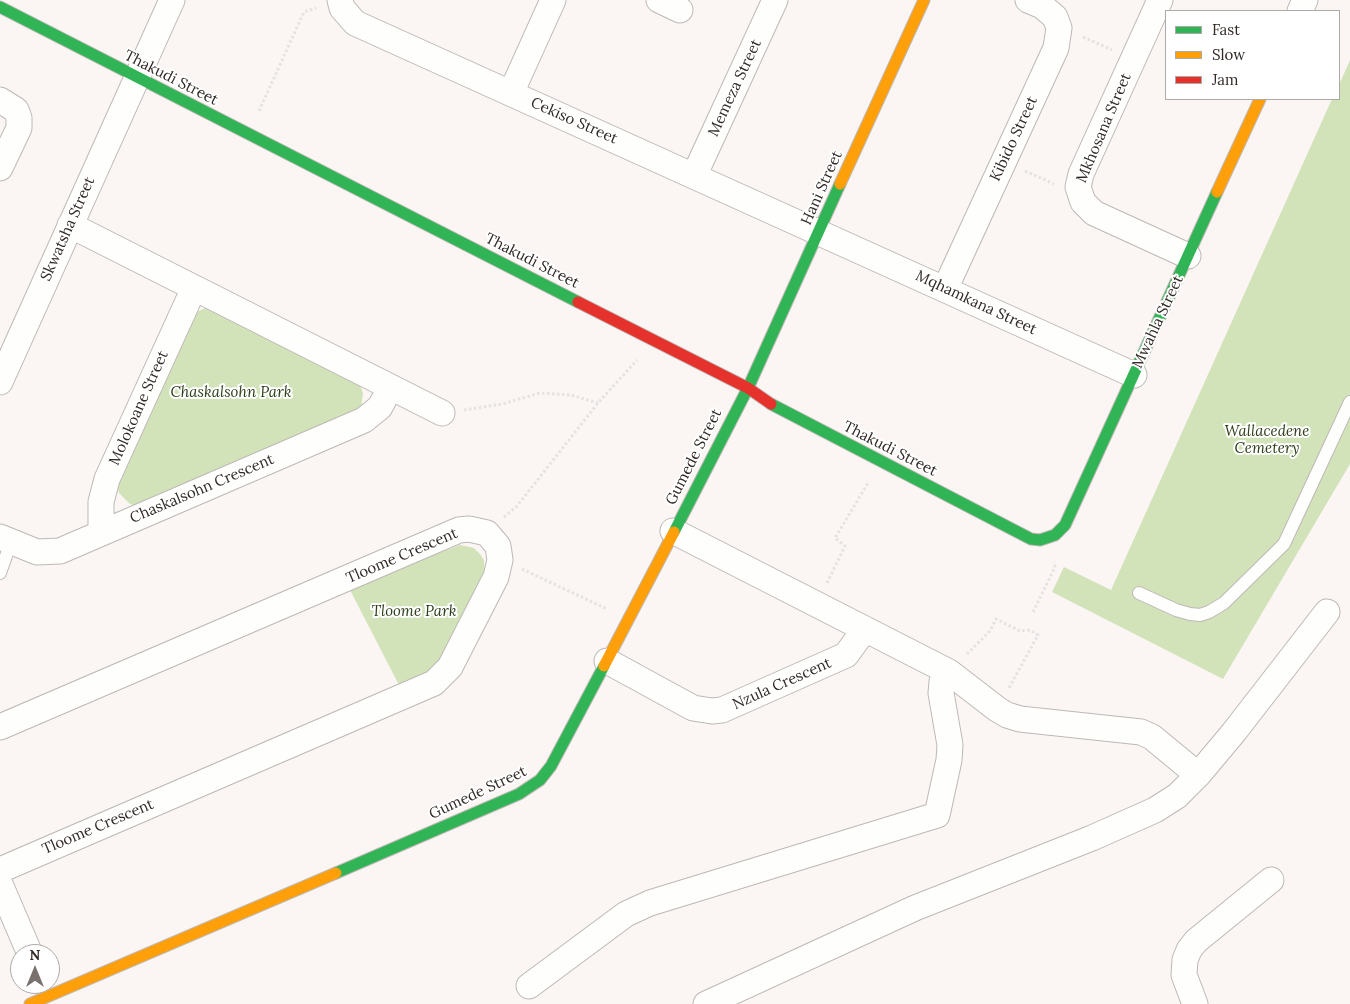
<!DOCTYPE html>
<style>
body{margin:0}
#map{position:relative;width:1350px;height:1004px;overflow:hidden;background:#fbf6f4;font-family:Lora,serif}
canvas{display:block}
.legend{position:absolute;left:1165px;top:10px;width:175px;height:90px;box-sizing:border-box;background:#fff;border:1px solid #ada9a8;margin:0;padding:6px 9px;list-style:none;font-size:15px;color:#312925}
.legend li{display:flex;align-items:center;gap:10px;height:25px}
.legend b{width:25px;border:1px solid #ada9a8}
.north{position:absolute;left:10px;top:944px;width:50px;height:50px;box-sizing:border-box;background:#fff;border:1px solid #ada9a8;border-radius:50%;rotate:0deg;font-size:14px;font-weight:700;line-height:20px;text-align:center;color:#312925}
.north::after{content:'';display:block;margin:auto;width:18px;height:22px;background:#78716d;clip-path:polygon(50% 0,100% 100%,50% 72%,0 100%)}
</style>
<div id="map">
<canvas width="1350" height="1004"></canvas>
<ul class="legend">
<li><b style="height:6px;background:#30b455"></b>Fast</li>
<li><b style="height:6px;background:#ff9f0a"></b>Slow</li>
<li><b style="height:6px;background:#e5322d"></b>Jam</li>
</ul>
<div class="north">N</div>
</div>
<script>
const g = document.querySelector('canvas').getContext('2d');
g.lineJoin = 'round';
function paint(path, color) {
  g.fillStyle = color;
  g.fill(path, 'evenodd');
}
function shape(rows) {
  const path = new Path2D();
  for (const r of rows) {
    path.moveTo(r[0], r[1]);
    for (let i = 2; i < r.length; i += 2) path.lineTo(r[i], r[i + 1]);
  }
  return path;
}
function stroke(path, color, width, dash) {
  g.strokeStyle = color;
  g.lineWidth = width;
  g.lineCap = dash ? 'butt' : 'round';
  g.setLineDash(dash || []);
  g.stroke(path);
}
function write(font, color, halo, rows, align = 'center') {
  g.font = font + ' Lora,serif';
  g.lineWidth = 4;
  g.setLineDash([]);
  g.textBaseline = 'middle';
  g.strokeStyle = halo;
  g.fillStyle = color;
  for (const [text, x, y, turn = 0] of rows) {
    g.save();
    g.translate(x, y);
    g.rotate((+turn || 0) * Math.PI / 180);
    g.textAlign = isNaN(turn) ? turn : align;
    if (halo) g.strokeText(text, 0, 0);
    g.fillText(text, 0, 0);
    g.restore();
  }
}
const green = shape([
 [1350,60,1350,464,1223,679,1052,592,1064,567,1111,590,1332,99,1339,99,1339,85],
 [207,307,358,380,363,393,361,408,356,414,137,506,130,504,119,493,117,485,193,314],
 [460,545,474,548,480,554,484,560,485,576,441,659,430,673,400,687,349,588]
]);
const path = shape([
 [1083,37,1112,50],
 [259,111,304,12,316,8],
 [1025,171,1054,184],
 [464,410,502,404,540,393,571,395,598,403],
 [504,517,517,506,598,403,637,360],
 [522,569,607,609],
 [827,583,845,546,835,538,868,483],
 [1033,612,1055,567,1054,562],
 [967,654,990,631,996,619,1020,631,1030,630,1038,635,1009,688]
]);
const lane = shape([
 [0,573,11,542],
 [1139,593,1176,610,1190,614,1200,615,1209,612,1224,603,1284,544,1350,402]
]);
const street = shape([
 [340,0,342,8,355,23,1134,375],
 [659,0,680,10],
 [1160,0,1081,174,1078,187,1083,202,1094,213,1188,256],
 [1300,11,1305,0],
 [511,93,553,0],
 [0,100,16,110,19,118,19,128,0,168],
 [694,176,775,0],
 [70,225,442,413],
 [945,289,1056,48,1059,28,1055,17,1042,6,1028,0],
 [0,382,172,0],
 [673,531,949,672,997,709,1007,715,1020,719,1141,732,1152,737,1198,775],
 [101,533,101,502,107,479,194,288],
 [0,537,37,552,60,551,364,420,380,407,390,388],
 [607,661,693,708,712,711,722,710,846,655,865,629],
 [0,727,459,530,469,529,487,533,498,546,500,560,496,577,450,667,434,683,0,870],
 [0,884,30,954],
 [529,986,626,914,650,903,937,815,949,760,950,745,941,693,942,681,949,672],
 [706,1004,915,908,1092,838,1155,810,1177,796,1198,775,1234,732,1327,612],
 [1195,1004,1184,975,1185,960,1189,950,1196,941,1271,880]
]);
const fast = shape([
 [0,7,578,302],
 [771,404,1031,539,1040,540,1055,535,1065,525,1217,192],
 [674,532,748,388,840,184],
 [336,873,519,794,540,780,551,766,604,666]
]);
const slow = shape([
 [840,184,924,0],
 [1217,192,1260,99],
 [604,666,674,532],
 [30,1004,336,873]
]);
const jam = shape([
 [578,302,748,388,771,404]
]);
const streetNames = [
 ["Thakudi Street",171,78,27],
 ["Memeza Street",735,88,-65],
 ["Cekiso Street",574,121,24],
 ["Mkhosana Street",1104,128,-67],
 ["Kibido Street",1014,139,-65],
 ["Hani Street",822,188,-66],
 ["Skwatsha Street",68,229,-66],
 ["Thakudi Street",532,261,27],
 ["Mqhamkana Street",976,303,25],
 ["Mwahla Street",1158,322,-65],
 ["Molokoane Street",139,408,-66],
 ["Thakudi Street",890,449,27],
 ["Gumede Street",694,457,-63],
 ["Chaskalsohn Crescent",202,489,-23],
 ["Tloome Crescent",402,556,-23],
 ["Nzula Crescent",782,684,-24],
 ["Gumede Street",478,793,-25],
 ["Tloome Crescent",98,827,-23]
];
const parkNames = [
 ["Chaskalsohn Park",231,393],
 ["Wallacedene",1267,432],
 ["Cemetery",1267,449],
 ["Tloome Park",414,612]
];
paint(green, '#d2e3ba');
stroke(lane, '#beb8b5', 14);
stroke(street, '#beb8b5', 27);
stroke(fast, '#beb8b5', 13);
stroke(slow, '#beb8b5', 13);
stroke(jam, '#beb8b5', 13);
stroke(path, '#e4e2e2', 3, [2.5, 2.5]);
stroke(lane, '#fefefd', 12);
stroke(street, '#fefefd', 25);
stroke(fast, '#30b455', 11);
stroke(slow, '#ff9f0a', 11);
stroke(jam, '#e5322d', 11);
write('15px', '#312925', '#fff', streetNames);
write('italic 15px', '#2d3d18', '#fff', parkNames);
</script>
